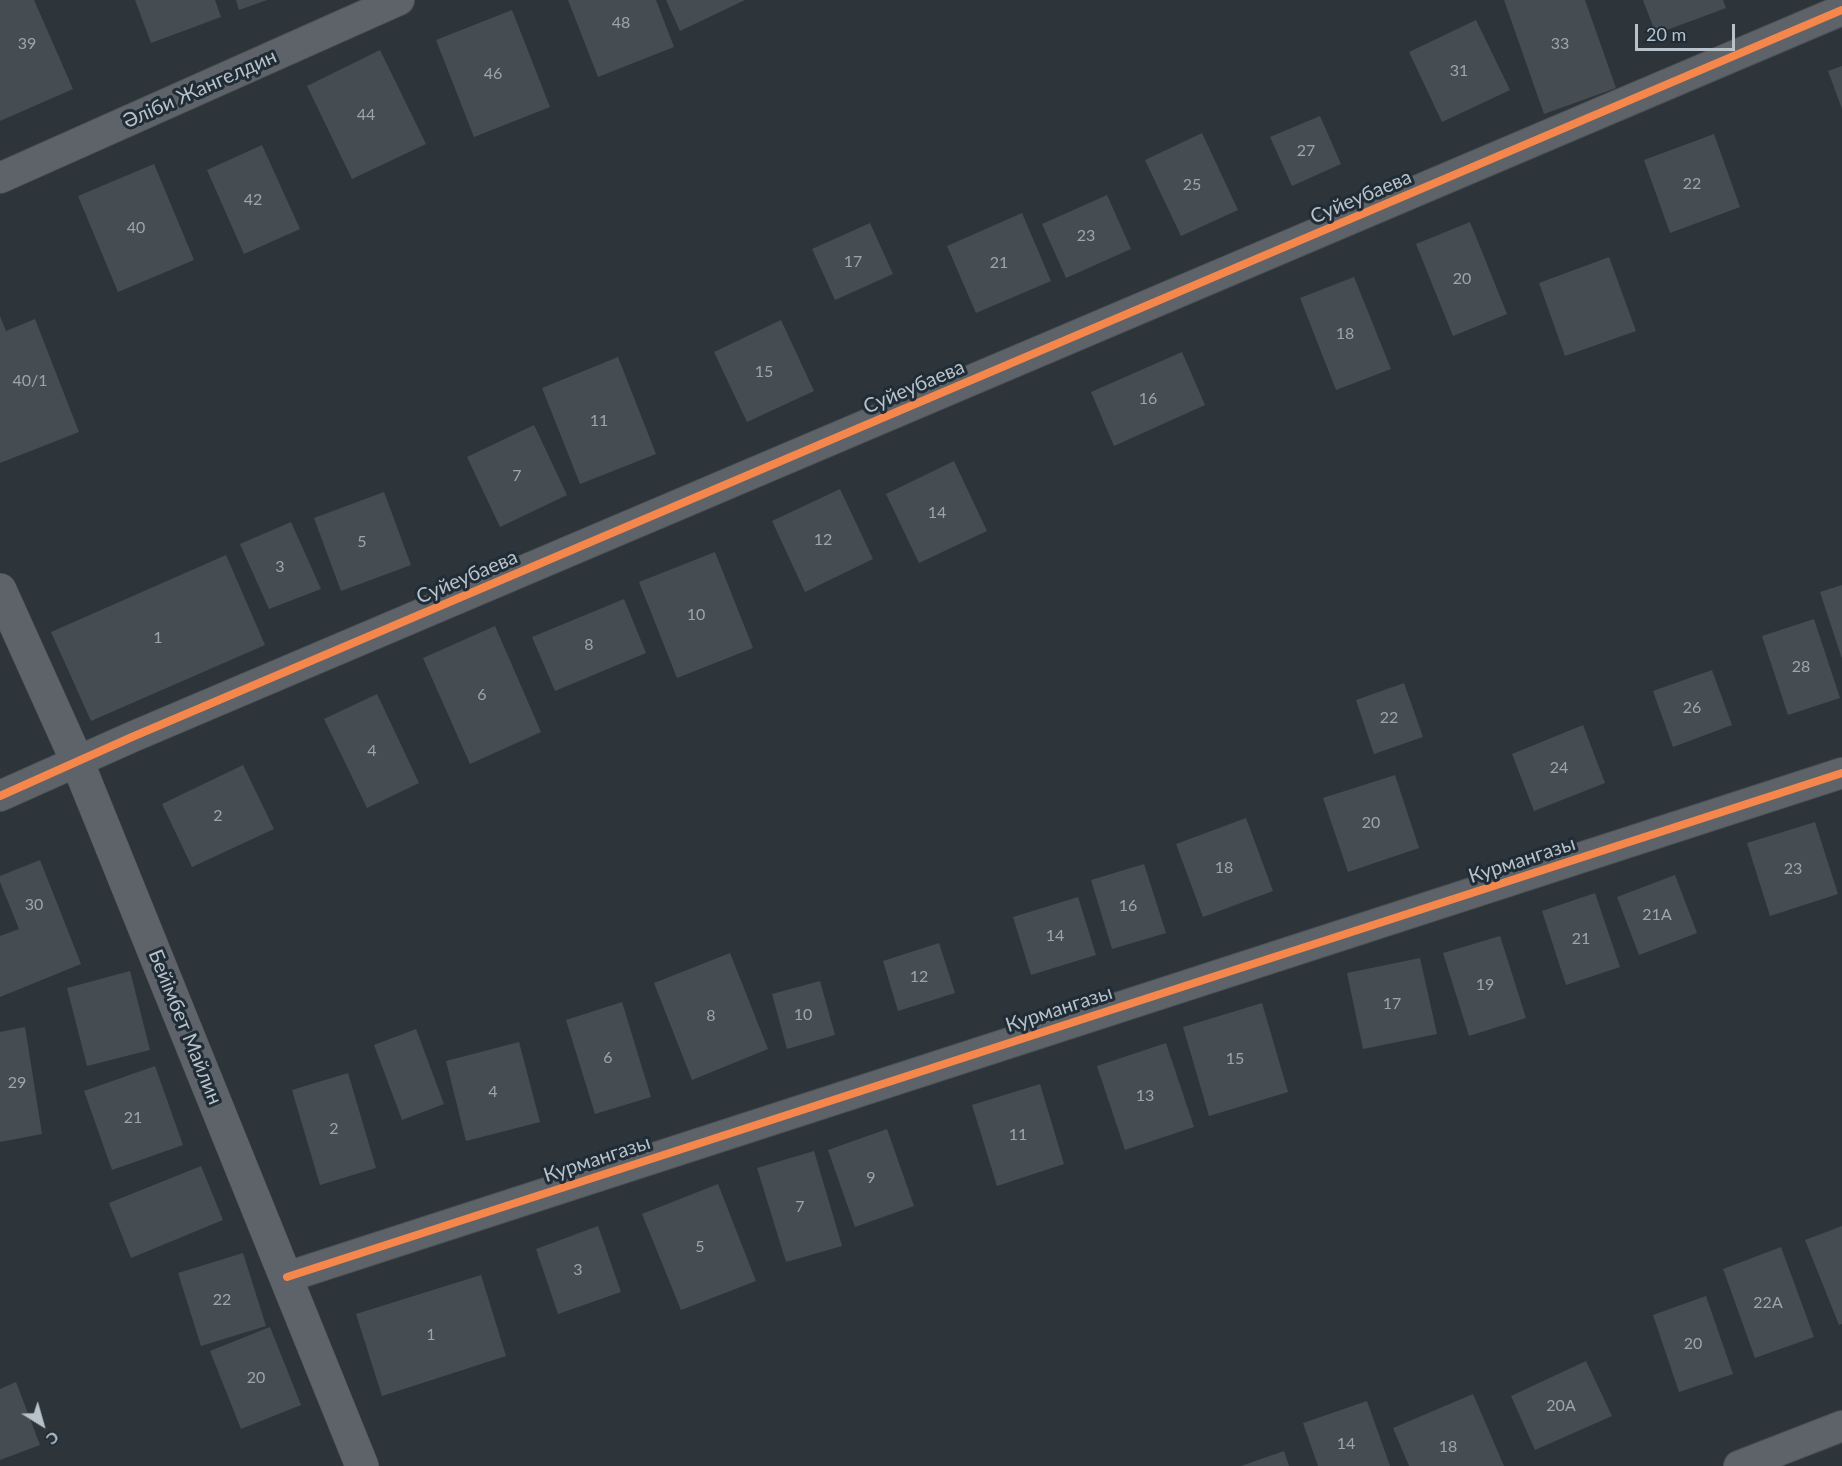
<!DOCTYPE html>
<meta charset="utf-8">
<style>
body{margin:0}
#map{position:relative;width:1842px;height:1466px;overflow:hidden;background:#2d353a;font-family:Lato,sans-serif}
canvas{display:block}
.north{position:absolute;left:12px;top:1394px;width:60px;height:60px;-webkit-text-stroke:4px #202c36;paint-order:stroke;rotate:143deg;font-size:16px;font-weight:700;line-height:24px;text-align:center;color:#b8c2ca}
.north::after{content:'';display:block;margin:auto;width:21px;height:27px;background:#b8c2ca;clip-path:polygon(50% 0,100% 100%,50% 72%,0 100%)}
.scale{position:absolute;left:1635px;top:24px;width:100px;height:27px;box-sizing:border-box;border:3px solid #b8c2ca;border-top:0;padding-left:8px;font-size:18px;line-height:21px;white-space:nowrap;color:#b8c2ca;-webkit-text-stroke:4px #202c36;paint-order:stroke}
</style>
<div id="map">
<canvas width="1842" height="1466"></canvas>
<div class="north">С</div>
<div class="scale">20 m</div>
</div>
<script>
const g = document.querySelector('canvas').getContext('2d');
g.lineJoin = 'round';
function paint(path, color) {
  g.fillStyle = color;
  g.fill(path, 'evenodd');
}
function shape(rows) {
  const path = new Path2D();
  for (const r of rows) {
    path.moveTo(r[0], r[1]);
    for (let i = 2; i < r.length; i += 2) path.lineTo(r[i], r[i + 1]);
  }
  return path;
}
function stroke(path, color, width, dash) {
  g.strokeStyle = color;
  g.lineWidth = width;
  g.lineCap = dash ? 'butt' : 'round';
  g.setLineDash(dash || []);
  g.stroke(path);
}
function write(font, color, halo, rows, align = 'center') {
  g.font = font + ' Lato,sans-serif';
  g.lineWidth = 6;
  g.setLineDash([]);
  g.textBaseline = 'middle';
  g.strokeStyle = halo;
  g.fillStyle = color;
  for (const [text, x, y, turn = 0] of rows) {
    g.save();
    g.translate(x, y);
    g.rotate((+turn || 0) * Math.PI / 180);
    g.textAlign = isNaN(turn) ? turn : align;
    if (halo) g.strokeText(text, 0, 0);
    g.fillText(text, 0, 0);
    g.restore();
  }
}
const building = shape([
 [0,0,34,0,73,89,0,121],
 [135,0,215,0,221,17,151,43],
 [236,0,267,0,239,10],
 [568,0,656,0,674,47,598,77],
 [666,0,745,0,680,31],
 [1504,0,1585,0,1616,88,1544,114],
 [1643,0,1723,0,1726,8,1656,34],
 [512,10,550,107,474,137,436,40],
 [1476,20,1510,90,1442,122,1409,52],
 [380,50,426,144,352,179,307,86],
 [1842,66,1842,109,1828,71],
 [1320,116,1341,164,1292,186,1270,137],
 [1202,133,1238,210,1181,236,1145,160],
 [1714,134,1740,207,1670,233,1644,160],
 [262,145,300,229,244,254,207,170],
 [154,164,194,260,118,292,78,196],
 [1107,195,1131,249,1066,278,1042,224],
 [1022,213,1051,281,976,313,947,246],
 [1470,222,1507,314,1453,336,1416,244],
 [870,223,893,274,835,300,812,249],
 [1609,257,1636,331,1565,356,1539,283],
 [1354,277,1391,369,1336,390,1300,298],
 [0,316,6,331,35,319,79,432,0,463],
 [781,320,814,391,747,422,714,352],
 [1182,352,1205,405,1114,446,1091,392],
 [618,357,656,454,580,484,542,388],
 [534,425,567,495,500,527,467,457],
 [954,461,987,531,919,563,886,494],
 [840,489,873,559,805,592,772,521],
 [384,492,411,565,341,591,314,518],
 [291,522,321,589,269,609,240,544],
 [715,552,753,648,677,678,639,582],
 [226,555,265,645,91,721,51,632],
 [1842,585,1842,659,1820,592],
 [624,599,646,653,555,691,532,637],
 [1814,619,1840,698,1788,715,1762,636],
 [495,626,541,732,470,764,423,658],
 [1712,670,1732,725,1673,747,1653,691],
 [1404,683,1423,737,1374,754,1356,700],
 [377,694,419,783,367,808,324,719],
 [1583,725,1605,783,1534,811,1512,754],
 [243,765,274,829,192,867,162,804],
 [1395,775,1419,848,1348,872,1323,798],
 [1246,818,1273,891,1203,917,1176,844],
 [1815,822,1838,894,1770,916,1747,843],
 [40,860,81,964,0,997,0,936,19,929,0,882,0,876],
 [1144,864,1166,933,1112,949,1091,880],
 [1675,875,1697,933,1639,955,1617,897],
 [1595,893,1620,967,1566,985,1542,911],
 [1078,897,1096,955,1031,975,1013,917],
 [1500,936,1526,1018,1469,1036,1443,953],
 [939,943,955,993,898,1011,883,961],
 [730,953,768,1049,692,1080,654,983],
 [1420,958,1437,1034,1363,1049,1347,973],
 [130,971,150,1050,87,1066,67,988],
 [820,981,835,1035,787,1049,772,994],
 [622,1002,651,1097,595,1114,566,1020],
 [1262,1003,1288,1092,1209,1116,1183,1027],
 [25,1027,42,1134,0,1142,0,1032],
 [416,1029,444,1104,402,1120,374,1045],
 [519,1042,540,1122,466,1141,446,1061],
 [1166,1043,1194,1127,1125,1150,1097,1066],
 [155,1066,183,1145,112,1170,84,1091],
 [348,1073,376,1168,320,1185,292,1090],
 [1040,1084,1064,1164,997,1186,972,1105],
 [887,1129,914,1206,855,1227,828,1150],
 [814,1151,842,1246,786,1262,757,1168],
 [201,1166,223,1220,131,1258,109,1203],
 [718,1184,756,1281,681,1310,642,1214],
 [598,1226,621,1292,558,1314,536,1249],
 [1842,1226,1842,1324,1839,1325,1805,1240],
 [1781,1247,1814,1337,1755,1358,1723,1269],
 [243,1253,266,1326,201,1346,178,1273],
 [481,1275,506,1356,382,1396,356,1314],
 [1706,1296,1733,1374,1679,1392,1653,1315],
 [270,1327,301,1405,241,1429,210,1351],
 [1586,1361,1612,1416,1535,1450,1511,1396],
 [16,1382,40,1445,0,1460,0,1389],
 [1473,1394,1504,1466,1409,1466,1393,1428],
 [1367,1401,1390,1466,1318,1466,1303,1423],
 [1284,1451,1289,1466,1241,1466]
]);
const minor = shape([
 [0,178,399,0],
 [0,796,132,737,1842,10],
 [287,1277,1842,773],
 [1739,1466,1842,1426]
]);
const tertiary = shape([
 [0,590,77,761,362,1466]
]);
const cycleway = shape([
 [0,796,132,737,1842,10],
 [287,1277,1842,773]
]);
const numberNames = [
 ["48",621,23],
 ["39",27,44],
 ["33",1560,44],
 ["31",1459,71],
 ["46",493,74],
 ["44",366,115],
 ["27",1306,151],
 ["22",1692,184],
 ["25",1192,185],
 ["42",253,200],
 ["40",136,228],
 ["23",1086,236],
 ["17",853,262],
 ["21",999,263],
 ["20",1462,279],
 ["18",1345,334],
 ["15",764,372],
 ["40/1",30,381],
 ["16",1148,399],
 ["11",599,421],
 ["7",517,476],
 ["14",937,513],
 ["12",823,540],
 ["5",362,542],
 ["3",280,567],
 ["10",696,615],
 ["1",158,638],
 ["8",589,645],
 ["28",1801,667],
 ["6",482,695],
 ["26",1692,708],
 ["22",1389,718],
 ["4",372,751],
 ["24",1559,768],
 ["2",218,816],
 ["20",1371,823],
 ["18",1224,868],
 ["23",1793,869],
 ["30",34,905],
 ["16",1128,906],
 ["21А",1657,915],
 ["14",1055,936],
 ["21",1581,939],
 ["12",919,977],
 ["19",1485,985],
 ["17",1392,1004],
 ["10",803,1015],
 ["8",711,1016],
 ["6",608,1058],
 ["15",1235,1059],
 ["29",17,1083],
 ["4",493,1092],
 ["13",1145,1096],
 ["21",133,1118],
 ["2",334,1129],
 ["11",1018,1135],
 ["9",871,1178],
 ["7",800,1207],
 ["5",700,1247],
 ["3",578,1270],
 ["22",222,1300],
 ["22А",1768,1303],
 ["1",431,1335],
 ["20",1693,1344],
 ["20",256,1378],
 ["20А",1561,1406],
 ["14",1346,1444],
 ["18",1448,1447]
];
const streetNames = [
 ["Әліби Жангелдин",200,89,-24],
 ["Суйеубаева",1361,197,-23],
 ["Суйеубаева",914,387,-23],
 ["Суйеубаева",467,577,-23],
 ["Курмангазы",1522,860,-18],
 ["Курмангазы",1059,1009,-18],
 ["Бейімбет Майлин",185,1027,68],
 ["Курмангазы",597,1159,-18]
];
paint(building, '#464d52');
stroke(minor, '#4b5154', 32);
stroke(tertiary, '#4b5154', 34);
stroke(minor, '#5d6368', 30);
stroke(tertiary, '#5d6368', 33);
stroke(cycleway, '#f5874c', 8);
write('16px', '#9ca5ac', null, numberNames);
write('20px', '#b8c2ca', '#202c36', streetNames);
</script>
